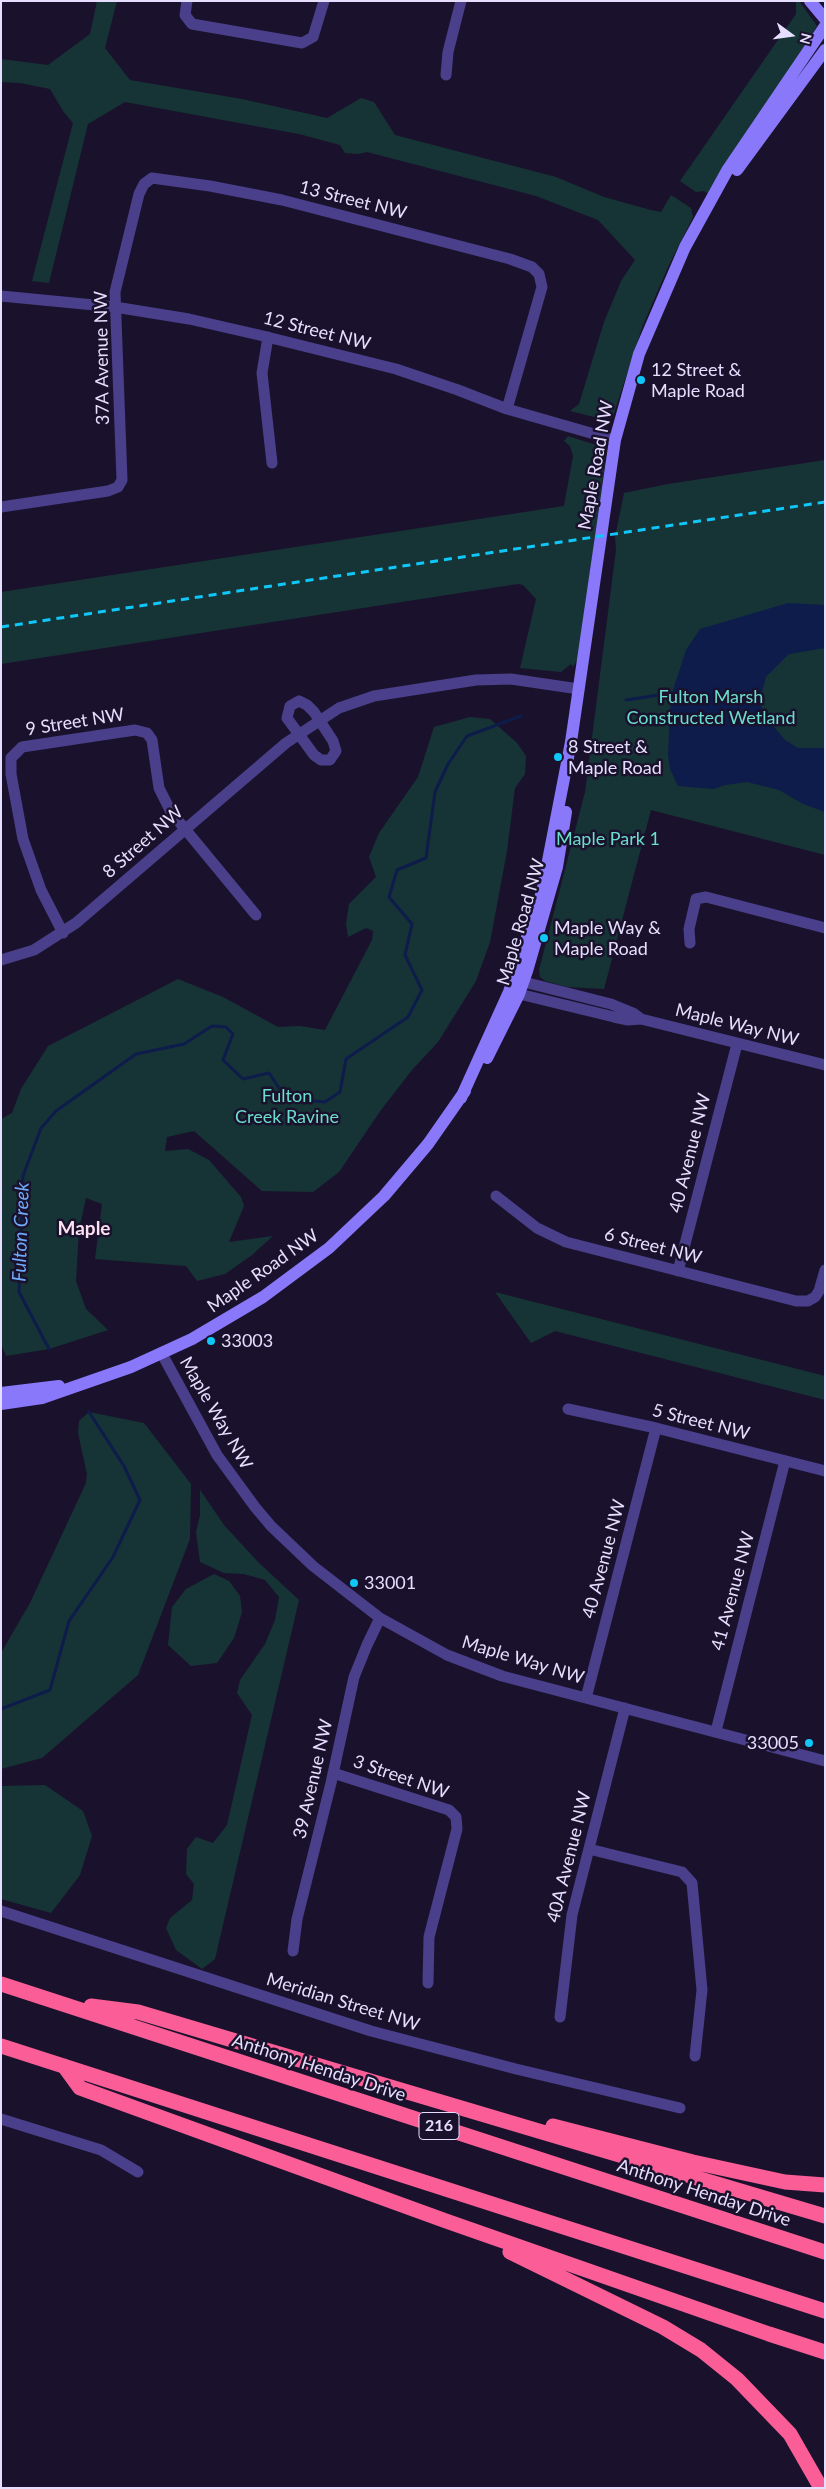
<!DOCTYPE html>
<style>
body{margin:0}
#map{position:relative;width:826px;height:2489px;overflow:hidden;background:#1a122c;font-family:Lato,sans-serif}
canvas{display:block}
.frame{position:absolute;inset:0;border:2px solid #e6defe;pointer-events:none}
.north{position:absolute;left:766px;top:10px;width:50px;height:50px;-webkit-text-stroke:4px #1a122c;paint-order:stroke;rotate:104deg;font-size:14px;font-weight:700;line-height:20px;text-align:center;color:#e6defe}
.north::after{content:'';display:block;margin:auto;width:18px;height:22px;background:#e6defe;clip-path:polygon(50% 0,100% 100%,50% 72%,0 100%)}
</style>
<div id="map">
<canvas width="826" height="2489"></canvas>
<div class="frame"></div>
<div class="north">N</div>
</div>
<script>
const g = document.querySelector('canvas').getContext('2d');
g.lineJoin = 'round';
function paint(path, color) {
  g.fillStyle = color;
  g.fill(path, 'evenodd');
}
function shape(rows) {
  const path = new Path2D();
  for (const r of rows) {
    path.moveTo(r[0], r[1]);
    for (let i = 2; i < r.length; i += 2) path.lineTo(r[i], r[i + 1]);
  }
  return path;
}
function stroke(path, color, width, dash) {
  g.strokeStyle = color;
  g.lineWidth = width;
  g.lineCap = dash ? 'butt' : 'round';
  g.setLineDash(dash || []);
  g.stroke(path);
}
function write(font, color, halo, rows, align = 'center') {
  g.font = font + ' Lato,sans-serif';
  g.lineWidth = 5;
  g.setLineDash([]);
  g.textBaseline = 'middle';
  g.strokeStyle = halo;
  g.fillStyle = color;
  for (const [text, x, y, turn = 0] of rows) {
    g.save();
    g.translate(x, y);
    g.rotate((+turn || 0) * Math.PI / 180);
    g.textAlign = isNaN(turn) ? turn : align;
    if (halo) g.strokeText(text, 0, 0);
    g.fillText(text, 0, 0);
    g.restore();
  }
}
const green = shape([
 [97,1,117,1,105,48,130,80,242,99,327,118,361,98,374,102,395,135,556,177,604,197,651,210,661,212,671,195,691,208,693,217,668,267,643,325,613,416,602,419,570,411,579,404,604,322,621,281,635,260,598,220,536,196,367,152,358,154,345,153,340,145,299,134,125,102,88,124,49,283,32,281,73,123,63,111,50,89,20,83,1,82,1,59,48,65,90,34],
 [796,1,799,1,817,26,708,194,704,191,696,192,680,181,796,14],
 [568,436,596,445,598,452,605,458,605,463,578,659,573,667,571,664,561,672,520,668,536,599,523,585,518,584,1,664,1,592,564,506,573,456,570,446,564,441],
 [825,460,825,855,651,810,604,989,567,987,545,981,540,977,539,970,585,792,616,550,615,537,624,493,668,484],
 [470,717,490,719,517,743,526,756,525,774,515,788,507,851,490,942,476,981,438,1042,412,1070,381,1110,339,1172,313,1192,262,1191,194,1131,167,1137,165,1151,188,1149,209,1160,241,1197,244,1206,229,1242,273,1236,252,1255,225,1274,197,1281,186,1266,95,1259,102,1204,86,1198,79,1230,76,1281,86,1309,108,1330,49,1349,6,1356,1,1344,1,1119,12,1113,21,1089,48,1046,178,979,223,997,278,1027,300,1026,325,1030,372,940,373,931,366,928,348,937,346,924,349,904,376,877,369,857,379,833,418,777,434,727],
 [495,1292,825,1376,825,1400,555,1331,531,1343],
 [89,1412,144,1423,191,1484,190,1539,138,1675,42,1758,1,1769,1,1653,30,1603,86,1483,87,1474,78,1433,79,1421],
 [200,1490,224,1525,258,1562,299,1600,215,1959,202,1969,176,1950,166,1928,170,1918,192,1900,194,1884,186,1874,187,1849,196,1837,213,1843,227,1825,252,1715,237,1693,240,1680,265,1644,275,1620,279,1597,265,1580,244,1574,224,1573,200,1562,196,1532,200,1515],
 [214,1574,229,1581,240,1596,242,1612,234,1638,217,1663,191,1666,168,1645,172,1607,186,1589],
 [45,1785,83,1811,92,1836,80,1875,51,1913,1,1899,1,1786]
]);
const water = shape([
 [788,603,825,605,825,648,789,654,766,677,759,703,770,722,785,740,798,748,825,748,825,812,803,804,779,790,747,782,725,785,714,789,678,786,670,769,668,755,670,710,672,693,686,650,700,629]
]);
const stream = shape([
 [626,700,672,693],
 [49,1349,19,1292,23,1176,41,1128,56,1111,136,1054,184,1044,212,1026,226,1027,233,1034,223,1060,243,1079,269,1073,279,1088,304,1100,325,1102,340,1092,346,1059,408,1017,422,990,405,955,412,924,389,897,397,870,426,858,435,792,448,764,467,736,521,716],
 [1,1709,50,1690,69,1621,113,1557,140,1500,124,1466,89,1412]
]);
const street = shape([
 [187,1,185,15,192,24,302,43,313,37,324,1],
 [446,75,448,52,461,1],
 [1,296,115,307,189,319,259,335,396,369,458,390,507,409,615,440],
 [268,337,262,373,272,463],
 [1,507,108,491,118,487,122,480,115,292,139,194,144,184,152,178,210,186,282,200,510,259,532,267,539,274,542,287,507,409],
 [299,701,307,705,314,712,333,741,336,751,330,760,321,760,314,755,287,718,290,706,299,701],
 [63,933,41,890,23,839,11,774,11,758,22,747,135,730,147,733,152,740,159,788,171,812,256,915],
 [690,943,689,929,696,899,706,897,825,928],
 [1,960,34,950,76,923,286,743,339,708,374,696,476,680,511,679,579,689],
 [516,980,611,1004,633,1013,641,1019,825,1065],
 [511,992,614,1017,628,1020,641,1019],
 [496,1196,537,1228,566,1242,796,1301,808,1301,815,1297,819,1291,825,1270],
 [678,1271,737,1044],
 [162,1354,217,1455,255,1507,271,1526,313,1566,380,1618,447,1655,502,1676,825,1761],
 [568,1409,656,1428,825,1471],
 [586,1698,656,1428],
 [716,1731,785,1461],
 [333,1773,449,1810,456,1817,457,1829,429,1937,428,1983],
 [589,1849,682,1872,692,1883,702,1990,695,2056],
 [1,1911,371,2031,516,2069,680,2108],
 [293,1951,297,1919,331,1783,354,1677,367,1645,380,1618],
 [560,2017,572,1915,625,1708],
 [1,2119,101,2150,138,2172]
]);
const secondary = shape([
 [810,1,825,19],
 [737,170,825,50],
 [487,1058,519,994,527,971,557,867,566,812],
 [461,1098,509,992,542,892,571,742,615,440,639,354,685,247,728,169,825,26],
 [1,1393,59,1386],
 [1,1404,42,1398,131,1367,192,1339,263,1297,329,1248,384,1196,428,1144,465,1091]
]);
const highway = shape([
 [1,1984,825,2252],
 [91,2006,138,2012,825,2216],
 [1,2046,825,2311],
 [64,2066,80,2088,446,2221,769,2334,825,2352],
 [553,2126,693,2162,785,2182,825,2185],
 [510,2252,663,2327,701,2350,737,2379,790,2434,821,2488]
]);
const rail = shape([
 [1,627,825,502]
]);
const markers = [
 [641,380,5,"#10c7f9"],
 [558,757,5,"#10c7f9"],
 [544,938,5,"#10c7f9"],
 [211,1341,5,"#10c7f9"],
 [354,1583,5,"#10c7f9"],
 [809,1743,5,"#10c7f9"]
];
const shields = [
 [439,2126,40]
];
const shieldNames = [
 ["216",439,2126]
];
const streetNames = [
 ["13 Street NW",353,200,14],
 ["12 Street NW",317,331,14],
 ["37A Avenue NW",102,358,-91],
 ["Maple Road NW",596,465,-80],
 ["9 Street NW",75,722,-9],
 ["8 Street NW",143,842,-41],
 ["Maple Road NW",521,922,-74],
 ["Maple Way NW",737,1025,14],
 ["40 Avenue NW",690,1153,-76],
 ["6 Street NW",653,1246,14],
 ["Maple Road NW",263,1271,-35],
 ["Maple Way NW",216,1413,60],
 ["5 Street NW",701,1422,14],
 ["40 Avenue NW",604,1559,-75],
 ["41 Avenue NW",733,1591,-75],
 ["Maple Way NW",523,1660,17],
 ["3 Street NW",401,1777,19],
 ["39 Avenue NW",313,1779,-77],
 ["40A Avenue NW",569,1857,-76],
 ["Meridian Street NW",343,2002,17],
 ["Anthony Henday Drive",319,2068,18],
 ["Anthony Henday Drive",704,2193,18]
];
const poiNames = [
 ["12 Street &",651,370],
 ["Maple Road",651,391],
 ["8 Street &",568,747],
 ["Maple Road",568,768],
 ["Maple Way &",554,928],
 ["Maple Road",554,949],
 ["33003",221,1341],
 ["33001",364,1583],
 ["33005",799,1743,"right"]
];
const parkNames = [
 ["Fulton Marsh",711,697],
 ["Constructed Wetland",711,718],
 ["Maple Park 1",608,839],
 ["Fulton",287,1096],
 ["Creek Ravine",287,1117]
];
const neighbourhoodNames = [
 ["Maple",84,1229]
];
const waterNames = [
 ["Fulton Creek",21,1232,-88]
];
paint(green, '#163436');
paint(water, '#0d1c4b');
stroke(stream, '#0d1c4b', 3);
stroke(street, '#4a3f8a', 11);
stroke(secondary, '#8a78fb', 12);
stroke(highway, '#fb5d97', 15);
stroke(rail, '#10c7f9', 3, [8, 6]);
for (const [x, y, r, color] of markers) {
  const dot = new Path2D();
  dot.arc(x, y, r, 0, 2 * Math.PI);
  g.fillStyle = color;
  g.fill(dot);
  stroke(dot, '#1a122c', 2);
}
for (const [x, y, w] of shields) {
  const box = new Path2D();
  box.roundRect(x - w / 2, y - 13.5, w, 27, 4);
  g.fillStyle = '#1a122c';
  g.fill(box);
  stroke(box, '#e6defe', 1);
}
write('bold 16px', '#e6defe', null, shieldNames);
write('18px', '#e6defe', '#1a122c', streetNames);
write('18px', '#e6defe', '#1a122c', poiNames, 'left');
write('18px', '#6adece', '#1a122c', parkNames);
write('bold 19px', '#fee0f0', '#1a122c', neighbourhoodNames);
write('italic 19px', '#70abfb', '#1a122c', waterNames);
</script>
